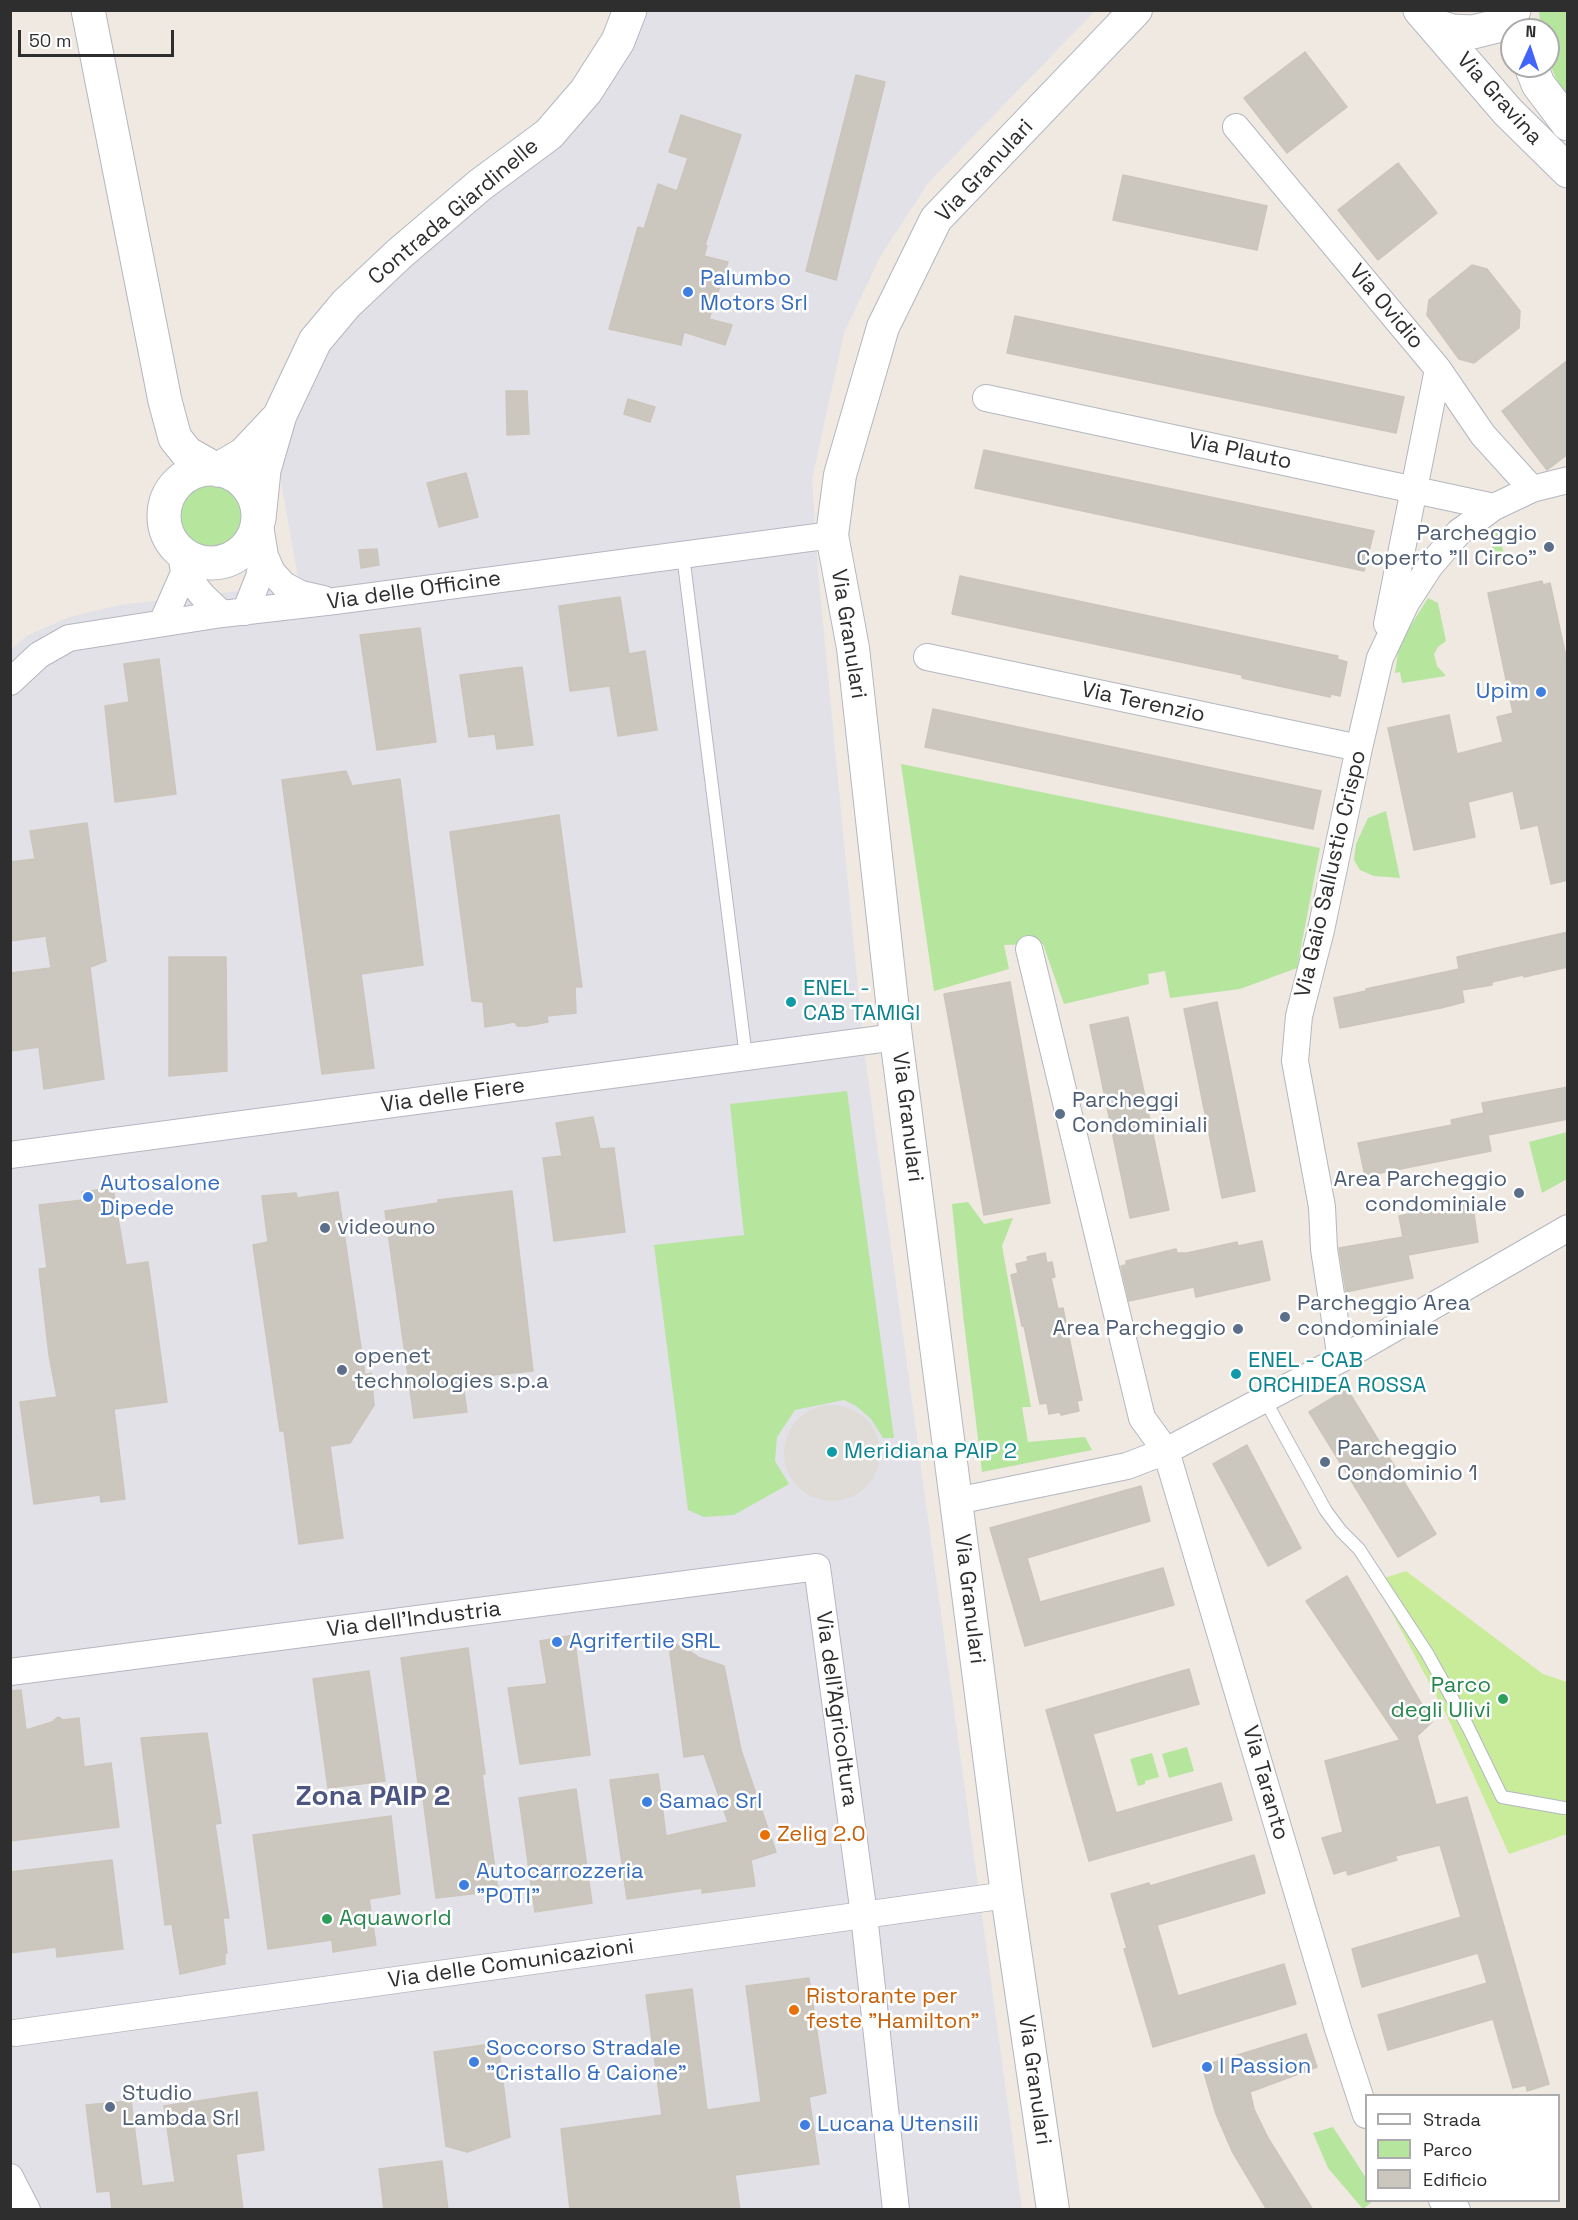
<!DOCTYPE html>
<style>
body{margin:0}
#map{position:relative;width:1578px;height:2220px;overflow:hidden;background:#efe9e1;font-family:"Space Grotesk",sans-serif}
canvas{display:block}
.frame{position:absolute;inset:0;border:12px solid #2e2e2e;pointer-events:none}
.legend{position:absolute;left:1365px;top:2094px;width:195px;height:108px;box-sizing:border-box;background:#fff;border:2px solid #ababab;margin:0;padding:8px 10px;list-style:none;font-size:18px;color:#2e2e2e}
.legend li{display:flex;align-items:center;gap:12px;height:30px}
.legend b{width:30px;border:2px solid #ababab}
.north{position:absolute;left:1500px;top:18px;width:60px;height:60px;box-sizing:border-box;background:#fff;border:2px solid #ababab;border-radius:50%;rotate:3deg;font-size:16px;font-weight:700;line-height:24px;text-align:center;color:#2e2e2e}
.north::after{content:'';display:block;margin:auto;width:21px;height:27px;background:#4264fb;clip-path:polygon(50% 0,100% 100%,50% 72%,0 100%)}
.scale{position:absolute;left:18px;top:30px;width:156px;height:27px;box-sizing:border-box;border:3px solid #2e2e2e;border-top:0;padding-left:8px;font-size:18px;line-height:21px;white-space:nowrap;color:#2e2e2e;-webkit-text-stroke:4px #fff;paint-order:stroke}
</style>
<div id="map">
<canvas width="1578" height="2220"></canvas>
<div class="frame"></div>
<ul class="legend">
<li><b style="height:8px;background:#fff"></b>Strada</li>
<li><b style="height:16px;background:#b6e59e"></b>Parco</li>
<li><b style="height:16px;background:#cbc7bf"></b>Edificio</li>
</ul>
<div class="north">N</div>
<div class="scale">50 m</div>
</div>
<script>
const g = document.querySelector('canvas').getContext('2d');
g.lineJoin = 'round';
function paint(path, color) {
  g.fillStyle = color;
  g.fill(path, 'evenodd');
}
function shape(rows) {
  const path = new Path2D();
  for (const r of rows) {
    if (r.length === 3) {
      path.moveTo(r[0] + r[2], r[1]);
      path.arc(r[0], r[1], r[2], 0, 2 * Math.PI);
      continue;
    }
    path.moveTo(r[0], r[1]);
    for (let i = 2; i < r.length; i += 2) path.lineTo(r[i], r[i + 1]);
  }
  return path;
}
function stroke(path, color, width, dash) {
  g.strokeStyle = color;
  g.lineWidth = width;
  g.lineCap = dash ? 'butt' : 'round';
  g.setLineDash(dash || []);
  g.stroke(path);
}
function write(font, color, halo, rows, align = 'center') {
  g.font = font + ' "Space Grotesk",sans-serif';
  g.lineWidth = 5;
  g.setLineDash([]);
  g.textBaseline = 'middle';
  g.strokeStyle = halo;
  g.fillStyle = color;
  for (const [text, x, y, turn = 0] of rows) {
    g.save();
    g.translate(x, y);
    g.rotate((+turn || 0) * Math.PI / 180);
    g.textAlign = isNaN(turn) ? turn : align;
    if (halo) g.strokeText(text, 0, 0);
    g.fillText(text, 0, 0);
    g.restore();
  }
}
const industrial = shape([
 [648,11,1095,11,928,183,880,257,844,333,812,480,818,571,863,1041,1022,2209,11,2210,11,649,28,635,70,617,119,605,299,584,278,464,318,362,356,313,490,197,632,48]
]);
const green = shape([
 [1539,11,1567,11,1567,97,1557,81,1548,59,1548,30,1541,30],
 [211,516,37],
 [1499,530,1505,561,1495,563,1489,532],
 [1428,598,1438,603,1446,641,1438,647,1434,654,1437,666,1446,676,1402,683,1400,672,1395,673,1398,652,1406,633],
 [901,764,1320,848,1297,968,1240,989,1170,998,1165,971,1148,974,1149,984,1064,1004,1043,944,1004,945,1009,969,934,991],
 [1386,811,1400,878,1374,876,1360,870,1354,860,1356,844,1368,818],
 [847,1091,894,1438,883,1438,871,1419,856,1406,844,1400,795,1410,777,1437,775,1461,789,1484,734,1515,704,1517,688,1510,654,1245,744,1235,730,1104],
 [1567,1132,1567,1179,1542,1193,1529,1142],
 [968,1202,984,1224,1013,1218,1002,1246,1031,1407,1022,1407,1028,1442,1085,1437,1092,1450,982,1472,963,1314,952,1204],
 [1187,1747,1194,1771,1169,1778,1162,1754],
 [1152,1753,1159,1777,1145,1781,1145,1784,1138,1786,1130,1759],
 [1333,2127,1366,2178,1366,2200,1373,2201,1363,2209,1328,2168,1313,2133]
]);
const pitch = shape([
 [1406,1571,1543,1674,1567,1682,1567,1834,1509,1854,1447,1716,1375,1581]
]);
const plaza = shape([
 [832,1453,48]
]);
const building = shape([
 [1305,52,1347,107,1287,153,1244,98,1305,52],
 [856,75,885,82,836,280,806,271,856,75],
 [681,115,741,135,705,245,707,246,704,256,728,262,709,319,732,325,725,345,684,332,681,345,609,329,638,227,644,229,658,184,677,191,688,158,669,152,681,115],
 [1398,163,1437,213,1378,260,1338,210,1398,163],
 [1123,175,1267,206,1257,250,1113,220,1123,175],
 [1472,265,1487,269,1520,311,1519,328,1474,363,1459,359,1427,315,1429,300,1472,265],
 [1015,316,1404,397,1396,433,1007,353,1015,316],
 [1568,360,1568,454,1547,470,1502,411,1568,360],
 [506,391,527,391,529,434,507,435,506,391],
 [628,399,655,407,650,422,624,414,628,399],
 [984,450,1374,531,1364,571,975,488,984,450],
 [466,473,478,517,439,527,427,483,466,473],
 [377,549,379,565,361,568,359,550,377,549],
 [960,576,1338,656,1337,659,1347,662,1340,696,1331,694,1330,697,1242,678,1242,675,952,614,960,576],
 [1542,581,1543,585,1550,583,1568,666,1568,880,1551,884,1538,825,1521,829,1513,791,1468,802,1475,837,1414,850,1388,728,1449,715,1457,754,1503,742,1497,717,1513,713,1488,593,1542,581],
 [620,597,629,654,645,651,657,730,618,736,610,686,570,691,559,606,620,597],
 [420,628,436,742,377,750,360,635,420,628],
 [159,659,176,794,115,802,105,706,129,702,124,664,159,659],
 [522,667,533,745,497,749,495,734,469,737,460,675,522,667],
 [933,709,1321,791,1313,829,925,747,933,709],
 [346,771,352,786,400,779,423,965,361,974,374,1068,322,1074,282,780,346,771],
 [559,815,582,987,575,987,576,1013,547,1016,548,1022,527,1026,517,1026,515,1022,485,1027,483,1002,472,1001,450,832,559,815],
 [87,823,106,961,90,967,104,1079,44,1089,39,1047,10,1051,10,973,51,968,46,936,10,941,10,862,35,859,30,831,87,823],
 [1568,932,1568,967,1524,977,1523,975,1492,982,1492,985,1462,990,1464,1002,1441,1008,1340,1028,1334,998,1366,991,1366,989,1459,969,1457,957,1568,932],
 [169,957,226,957,227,1071,169,1076,169,957],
 [1010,982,1050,1203,984,1215,944,994,1010,982],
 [1217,1002,1255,1191,1222,1198,1184,1009,1217,1002],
 [1128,1017,1169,1210,1130,1218,1090,1025,1128,1017],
 [1568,1087,1568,1119,1488,1135,1491,1151,1365,1176,1358,1143,1452,1125,1451,1120,1484,1113,1482,1103,1568,1087],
 [593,1117,600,1149,614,1148,625,1232,554,1241,543,1158,562,1156,556,1123,593,1117],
 [113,1188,126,1265,148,1262,167,1402,114,1409,125,1499,101,1502,100,1495,34,1504,20,1402,57,1397,49,1355,39,1269,47,1268,39,1205,83,1200,82,1192,113,1188],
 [512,1191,533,1371,462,1378,467,1412,414,1418,385,1211,438,1203,438,1200,512,1191],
 [338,1192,365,1375,371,1373,374,1405,350,1443,330,1446,343,1538,299,1544,284,1431,280,1431,253,1245,268,1242,262,1196,296,1193,297,1198,338,1192],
 [1472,1200,1478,1242,1408,1255,1413,1278,1346,1292,1339,1248,1403,1237,1399,1216,1472,1200],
 [1262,1241,1270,1280,1196,1297,1194,1287,1129,1301,1121,1266,1126,1265,1126,1261,1176,1249,1177,1253,1187,1253,1237,1242,1238,1246,1262,1241],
 [1045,1253,1047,1263,1052,1262,1055,1277,1051,1278,1058,1309,1063,1308,1082,1400,1077,1401,1079,1411,1061,1415,1060,1412,1049,1414,1047,1403,1040,1404,1024,1326,1022,1326,1011,1275,1018,1273,1016,1264,1028,1261,1027,1257,1045,1253],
 [1347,1389,1436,1534,1398,1557,1309,1412,1347,1389],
 [1247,1445,1301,1548,1268,1566,1213,1464,1247,1445],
 [1141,1486,1150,1521,1027,1558,1040,1602,1163,1568,1174,1605,1025,1646,990,1528,1141,1486],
 [1347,1576,1432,1722,1417,1736,1436,1805,1467,1797,1549,2084,1527,2091,1526,2085,1513,2088,1493,2019,1388,2050,1378,2015,1487,1983,1478,1953,1362,1987,1352,1949,1461,1917,1440,1845,1395,1856,1397,1860,1348,1875,1346,1870,1334,1874,1322,1838,1343,1832,1325,1761,1400,1740,1306,1601,1347,1576],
 [574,1635,590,1755,520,1764,508,1688,547,1684,540,1641,574,1635],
 [668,1638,687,1652,691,1652,700,1658,724,1666,741,1750,776,1852,751,1860,755,1886,702,1893,702,1888,627,1899,610,1780,658,1774,666,1836,728,1822,704,1754,684,1757,668,1638],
 [468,1648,485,1774,482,1774,498,1891,436,1898,421,1783,418,1783,401,1658,468,1648],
 [1189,1669,1199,1704,1093,1734,1116,1813,1221,1783,1232,1820,1089,1861,1046,1710,1189,1669],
 [369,1671,385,1781,328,1788,313,1679,369,1671],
 [21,1690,26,1730,52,1722,58,1717,63,1720,79,1718,84,1767,111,1763,119,1827,10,1841,10,1691,21,1690],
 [207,1733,221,1823,215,1824,229,1918,223,1918,227,1953,225,1952,225,1964,180,1974,172,1924,165,1925,141,1738,207,1733],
 [576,1789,592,1903,535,1912,519,1798,576,1789],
 [391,1816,400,1894,369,1899,376,1945,333,1952,332,1940,268,1949,253,1835,391,1816],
 [1254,1855,1265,1893,1157,1925,1178,1996,1284,1964,1296,2004,1153,2047,1124,1949,1127,1949,1111,1894,1149,1883,1150,1886,1254,1855],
 [112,1860,123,1949,57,1957,56,1947,10,1953,10,1872,112,1860],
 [809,1978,826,2093,809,2097,819,2164,735,2175,740,2210,570,2210,561,2129,662,2115,646,1995,692,1989,707,2110,761,2102,746,1986,809,1978],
 [1306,2034,1317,2067,1250,2092,1254,2109,1268,2138,1313,2210,1267,2210,1232,2151,1216,2114,1202,2066,1306,2034],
 [498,2043,510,2137,467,2152,446,2146,434,2052,498,2043],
 [257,2092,264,2150,236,2154,243,2210,112,2210,110,2191,97,2192,86,2105,131,2101,142,2186,175,2182,164,2106,257,2092],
 [442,2161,448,2210,384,2210,379,2169,442,2161]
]);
const service = shape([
 [683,555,746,1057],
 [1265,1400,1326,1511,1341,1531,1359,1549,1427,1653,1468,1727,1502,1797,1564,1808]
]);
const minor = shape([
 [1236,127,1438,369,1483,435,1532,489],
 [986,398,1494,507],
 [259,519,265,556,272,572,284,585,301,594,323,599],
 [181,552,184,573,203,596,222,614],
 [245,612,259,577,264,550],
 [162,623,184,573],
 [1387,624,1438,369],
 [927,657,1359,748],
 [10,682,39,655,69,638,222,614,335,601,832,535],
 [1029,949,1142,1418,1166,1451,1338,2029,1366,2115],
 [10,1155,896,1037],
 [1341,1359,1324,1249,1322,1207,1295,1061,1299,1016,1321,930,1359,748,1380,658,1406,603,1430,566,1459,532,1494,507,1532,489,1568,480],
 [956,1501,1127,1466,1166,1451,1341,1359,1568,1228],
 [10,1672,817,1567,864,1915,896,2210],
 [15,2033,1007,1895],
 [10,2177,27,2210],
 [1442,2200,1457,2210]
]);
const tertiary = shape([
 [1053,2210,1007,1895,896,1037,853,648,832,535,840,475,883,327,936,219,1136,10]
]);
const secondary = shape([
 [88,10,165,401,175,438,187,453,217,470,244,454,275,421],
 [1420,10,1508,112,1568,171],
 [1433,25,1452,31,1473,32,1497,26,1514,10],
 [1531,66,1538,84,1568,124],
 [211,516,47],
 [259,519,264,470,280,415,315,341,346,304,399,254,480,185,549,134,586,91,618,41,630,10]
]);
const markers = [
 [688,292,6,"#3f7fe0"],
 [1549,547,6,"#5c6f8a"],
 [1541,692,6,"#3f7fe0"],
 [791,1002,6,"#0f9aa8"],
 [1060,1114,6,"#5c6f8a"],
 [1519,1193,6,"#5c6f8a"],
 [88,1197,6,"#3f7fe0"],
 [325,1228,6,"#5c6f8a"],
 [1285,1317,6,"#5c6f8a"],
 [1238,1329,6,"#5c6f8a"],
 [342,1370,6,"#5c6f8a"],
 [1236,1374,6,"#0f9aa8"],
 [832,1452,6,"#0f9aa8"],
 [1325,1462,6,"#5c6f8a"],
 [557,1642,6,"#3f7fe0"],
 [1503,1699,6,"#2e9e5b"],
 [647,1802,6,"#3f7fe0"],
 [765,1835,6,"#e8710a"],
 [464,1885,6,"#3f7fe0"],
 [327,1919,6,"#2e9e5b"],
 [794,2010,6,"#e8710a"],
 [474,2062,6,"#3f7fe0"],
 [1207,2067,6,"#3f7fe0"],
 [110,2107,6,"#5c6f8a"],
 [805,2125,6,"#3f7fe0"]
];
const streetNames = [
 ["Via Gravina",1499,99,48],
 ["Via Granulari",985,171,-47],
 ["Contrada Giardinelle",454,212,-40],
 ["Via Ovidio",1386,307,50],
 ["Via Plauto",1240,452,12],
 ["Via delle Officine",414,591,-8],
 ["Via Granulari",848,634,81],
 ["Via Terenzio",1143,703,12],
 ["Via Gaio Sallustio Crispo",1331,874,-77],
 ["Via delle Fiere",453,1096,-8],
 ["Via Granulari",907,1117,83],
 ["Via Granulari",969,1599,83],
 ["Via dell'Industria",414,1620,-7],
 ["Via dell'Agricoltura",836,1709,82],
 ["Via Taranto",1265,1783,74],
 ["Via delle Comunicazioni",511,1964,-8],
 ["Via Granulari",1034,2080,82]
];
const shopNames = [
 ["Palumbo",700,279],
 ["Motors Srl",700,304],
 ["Upim",1529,692,"right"],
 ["Autosalone",100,1184],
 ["Dipede",100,1209],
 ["Agrifertile SRL",569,1642],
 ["Samac Srl",659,1802],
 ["Autocarrozzeria",476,1872],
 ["\"POTI\"",476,1897],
 ["Soccorso Stradale",486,2049],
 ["\"Cristallo & Caione\"",486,2074],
 ["I Passion",1219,2067],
 ["Lucana Utensili",817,2125]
];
const serviceNames = [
 ["Parcheggio",1537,534,"right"],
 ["Coperto \"Il Circo\"",1537,559,"right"],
 ["Parcheggi",1072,1101],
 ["Condominiali",1072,1126],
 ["Area Parcheggio",1507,1180,"right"],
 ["condominiale",1507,1205,"right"],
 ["videouno",337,1228],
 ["Parcheggio Area",1297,1304],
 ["condominiale",1297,1329],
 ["Area Parcheggio",1226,1329,"right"],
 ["openet",354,1357],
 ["technologies s.p.a",354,1382],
 ["Parcheggio",1337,1449],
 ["Condominio 1",1337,1474],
 ["Studio",122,2094],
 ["Lambda Srl",122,2119]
];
const cultureNames = [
 ["ENEL -",803,989],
 ["CAB TAMIGI",803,1014],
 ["ENEL - CAB",1248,1361],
 ["ORCHIDEA ROSSA",1248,1386],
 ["Meridiana PAIP 2",844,1452]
];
const leisureNames = [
 ["Parco",1491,1686],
 ["degli Ulivi",1491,1711],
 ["Aquaworld",339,1919,"left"]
];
const foodNames = [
 ["Zelig 2.0",777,1835],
 ["Ristorante per",806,1997],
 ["feste \"Hamilton\"",806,2022]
];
const districtNames = [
 ["Zona PAIP 2",373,1797]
];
paint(industrial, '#e3e1e8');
paint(green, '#b6e59e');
paint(pitch, '#c9ec9a');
paint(plaza, '#dfdcd8');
paint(building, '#cbc7bf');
stroke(building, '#cbc5ba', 1.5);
stroke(service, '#b4b7c1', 14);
stroke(minor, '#b4b7c1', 28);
stroke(tertiary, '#b4b7c1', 34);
stroke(secondary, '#b4b7c1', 35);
stroke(service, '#fff', 12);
stroke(minor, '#fff', 26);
stroke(tertiary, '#fff', 32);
stroke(secondary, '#fff', 33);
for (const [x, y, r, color] of markers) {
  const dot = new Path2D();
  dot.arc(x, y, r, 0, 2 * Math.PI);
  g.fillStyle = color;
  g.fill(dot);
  stroke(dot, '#fff', 2);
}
write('22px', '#2e2e2e', '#fff', streetNames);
write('22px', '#366cbe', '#fff', shopNames, 'left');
write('22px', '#4e5e75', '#fff', serviceNames, 'left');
write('22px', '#0d838f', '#fff', cultureNames, 'left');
write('22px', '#27864d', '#fff', leisureNames, 'right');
write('22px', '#c56008', '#fff', foodNames, 'left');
write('bold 28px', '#4d5680', '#fff', districtNames);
</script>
